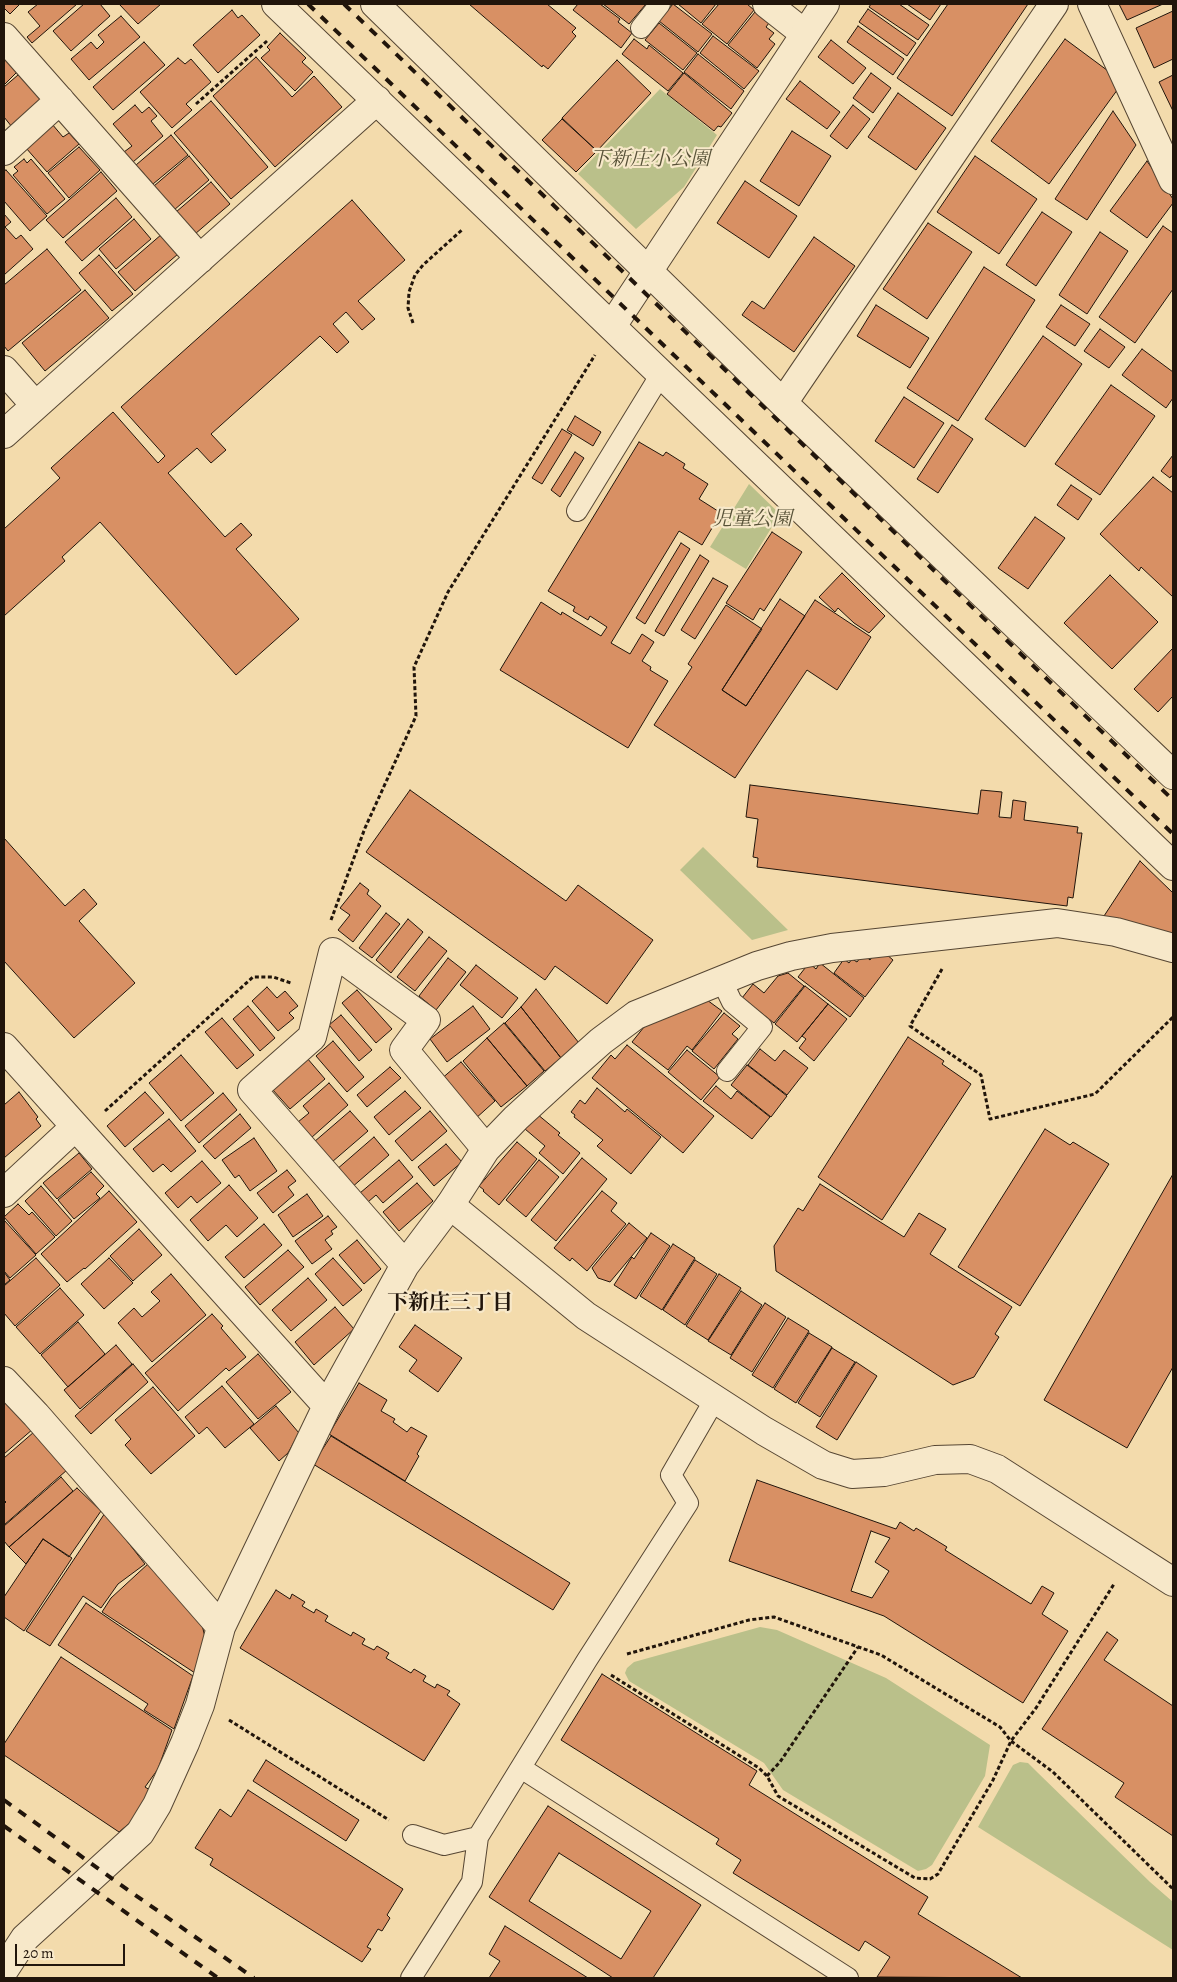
<!DOCTYPE html>
<meta charset="utf-8">
<style>
body{margin:0}
#map{position:relative;width:1177px;height:1982px;overflow:hidden;background:#f3dbac;font-family:Alegreya,serif}
canvas{display:block}
.frame{position:absolute;inset:0;border:5px solid #21150b;pointer-events:none}
.scale{position:absolute;left:15px;top:1944px;width:110px;height:22px;box-sizing:border-box;border:2px solid #21150b;border-top:0;padding-left:6px;font-size:15px;line-height:18px;white-space:nowrap;color:#21150b;-webkit-text-stroke:4px #f7e8c9;paint-order:stroke}
</style>
<div id="map">
<canvas width="1177" height="1982"></canvas>
<div class="frame"></div>
<div class="scale">20 m</div>
</div>
<script>
const g = document.querySelector('canvas').getContext('2d');
g.lineJoin = 'round';
function paint(path, color) {
  g.fillStyle = color;
  g.fill(path, 'evenodd');
}
function shape(rows) {
  const path = new Path2D();
  for (const r of rows) {
    path.moveTo(r[0], r[1]);
    for (let i = 2; i < r.length; i += 2) path.lineTo(r[i], r[i + 1]);
  }
  return path;
}
function stroke(path, color, width, dash) {
  g.strokeStyle = color;
  g.lineWidth = width;
  g.lineCap = dash ? 'butt' : 'round';
  g.setLineDash(dash || []);
  g.stroke(path);
}
function write(font, color, halo, rows, align = 'center') {
  g.font = font + ' Alegreya,"Noto Serif JP",serif';
  g.lineWidth = 4.5;
  g.setLineDash([]);
  g.textBaseline = 'middle';
  g.strokeStyle = halo;
  g.fillStyle = color;
  for (const [text, x, y, turn = 0] of rows) {
    g.save();
    g.translate(x, y);
    g.rotate((+turn || 0) * Math.PI / 180);
    g.textAlign = isNaN(turn) ? turn : align;
    if (halo) g.strokeText(text, 0, 0);
    g.fillText(text, 0, 0);
    g.restore();
  }
}
const green = shape([
 [660,89,717,135,684,187,636,229,578,174],
 [749,484,780,514,746,569,710,547],
 [703,847,788,930,752,940,680,870],
 [760,1627,777,1630,886,1678,990,1745,985,1776,932,1865,926,1869,918,1871,783,1790,764,1763,629,1681,625,1673,627,1668,634,1662],
 [1020,1762,1028,1763,1036,1771,1150,1882,1173,1902,1173,1950,978,1827,1013,1765]
]);
const building = shape([
 [4,4,20,4,10,14,4,8,4,4],
 [38,4,77,4,32,43,27,37,40,26,28,12,38,4],
 [84,4,100,4,110,16,71,51,53,31,84,4],
 [119,4,161,4,138,24,119,4],
 [469,4,547,4,576,28,572,32,576,36,548,69,543,65,542,67,469,4],
 [578,4,600,4,620,19,618,22,632,33,621,48,573,10,578,4],
 [603,4,646,4,629,24,603,4],
 [673,4,712,34,698,52,659,21,673,4],
 [678,4,716,4,701,23,678,4],
 [719,4,747,4,754,10,727,44,702,24,719,4],
 [871,4,899,4,929,25,918,40,869,7,871,4],
 [907,4,941,4,930,20,907,4],
 [948,4,1028,4,952,116,897,78,948,4],
 [1119,4,1163,4,1127,20,1119,4],
 [868,9,916,43,907,56,859,22,868,9],
 [232,10,238,18,242,15,260,35,218,73,193,45,232,10],
 [1173,11,1173,59,1154,68,1136,28,1173,11],
 [755,12,769,23,766,27,774,33,769,39,775,44,757,68,728,45,755,12],
 [121,16,140,37,89,80,71,59,91,42,97,49,104,42,98,35,121,16],
 [659,23,697,53,683,70,645,40,659,23],
 [858,26,904,59,893,75,847,42,858,26],
 [280,33,306,58,302,62,313,72,295,91,261,58,270,50,267,47,280,33],
 [713,36,759,71,744,89,700,53,713,36],
 [634,39,647,49,649,45,683,73,668,91,622,54,634,39],
 [1065,39,1123,82,1049,184,991,141,1065,39],
 [831,40,866,68,853,84,818,57,831,40],
 [144,42,165,65,113,110,93,87,144,42],
 [4,51,17,72,4,85,4,51],
 [698,54,744,91,731,109,684,72,698,54],
 [256,57,292,97,314,76,342,107,275,167,213,96,256,57],
 [178,58,185,64,191,59,211,82,186,104,192,110,172,128,140,92,178,58],
 [617,60,651,93,597,151,562,118,617,60],
 [684,73,732,113,721,127,718,126,714,131,667,94,684,73],
 [871,73,891,88,873,113,853,98,871,73],
 [18,75,22,79,26,76,40,93,36,95,41,100,12,127,4,117,4,87,18,75],
 [1173,75,1173,111,1159,82,1173,75],
 [800,81,840,112,827,129,786,99,800,81],
 [898,93,946,128,916,170,868,137,898,93],
 [211,101,268,167,231,199,174,133,211,101],
 [135,105,142,113,149,107,157,116,151,121,163,136,133,162,124,152,132,146,113,124,135,105],
 [853,105,870,119,847,149,830,136,853,105],
 [1113,111,1136,145,1087,220,1055,199,1113,111],
 [562,119,597,151,576,172,542,140,562,119],
 [52,124,63,137,69,133,79,144,47,172,26,148,52,124],
 [792,131,831,156,799,206,760,181,792,131],
 [171,135,188,155,153,184,136,165,171,135],
 [79,147,100,170,69,198,48,173,79,147],
 [189,156,209,180,174,210,154,186,189,156],
 [975,156,1037,199,999,254,937,212,975,156],
 [24,159,27,163,31,159,65,199,47,214,13,175,18,171,14,167,24,159],
 [1147,161,1173,199,1173,203,1147,238,1110,211,1147,161],
 [6,170,47,216,30,231,4,201,4,171,6,170],
 [101,172,117,191,63,238,46,220,101,172],
 [745,181,797,216,769,258,717,223,745,181],
 [211,182,230,204,195,234,176,212,211,182],
 [116,198,132,217,82,261,65,242,116,198],
 [352,200,405,260,358,301,375,319,362,330,346,312,333,324,349,342,337,353,320,336,211,434,226,450,211,463,197,448,168,473,225,537,241,523,252,535,236,549,299,619,236,675,100,522,62,557,65,561,4,616,4,529,60,478,51,468,113,412,158,463,165,456,121,407,352,200],
 [1042,212,1072,232,1036,286,1006,265,1042,212],
 [4,214,11,222,5,227,16,239,21,235,33,249,4,275,4,214],
 [134,219,151,239,116,269,99,249,134,219],
 [928,223,972,252,927,319,883,289,928,223],
 [1163,226,1173,233,1173,289,1135,343,1099,317,1163,226],
 [1100,232,1128,251,1087,314,1059,295,1100,232],
 [162,234,178,254,135,291,118,272,162,234],
 [814,237,855,266,794,352,742,315,752,301,764,309,814,237],
 [47,249,81,290,8,351,4,346,4,285,47,249],
 [99,255,133,294,112,311,79,273,99,255],
 [984,267,1035,300,958,421,907,388,984,267],
 [85,290,109,318,45,371,22,343,85,290],
 [876,305,929,338,910,368,857,336,876,305],
 [1061,305,1090,324,1075,346,1046,327,1061,305],
 [1100,329,1125,347,1109,368,1084,351,1100,329],
 [1043,336,1082,364,1025,447,985,419,1043,336],
 [1142,349,1173,372,1173,398,1166,408,1122,375,1142,349],
 [1111,385,1155,416,1100,495,1055,464,1111,385],
 [904,397,944,423,914,468,875,441,904,397],
 [575,416,601,432,593,446,567,430,575,416],
 [952,425,973,439,938,493,917,479,952,425],
 [562,429,572,435,542,484,532,478,562,429],
 [639,442,663,456,666,452,685,464,683,468,708,484,699,499,721,513,702,545,679,531,611,643,630,654,642,634,654,642,642,661,651,667,650,670,668,681,628,748,500,670,541,602,561,615,562,612,601,636,607,627,590,616,588,620,573,611,575,607,548,591,639,442],
 [575,452,584,458,560,497,551,490,575,452],
 [1173,455,1173,477,1171,476,1170,478,1161,471,1173,455],
 [1153,477,1173,493,1173,597,1141,567,1139,571,1100,534,1153,477],
 [1071,485,1092,499,1078,520,1057,505,1071,485],
 [1035,517,1065,538,1028,589,998,568,1035,517],
 [772,532,802,552,764,611,760,608,753,620,726,603,772,532],
 [681,543,690,549,645,624,636,618,681,543],
 [700,555,709,561,664,636,655,631,700,555],
 [842,573,885,616,869,633,854,623,838,608,835,612,819,597,842,573],
 [1110,575,1158,622,1112,669,1064,623,1110,575],
 [713,578,728,586,695,639,681,630,713,578],
 [780,599,805,616,746,706,722,690,780,599],
 [815,600,871,637,837,690,807,670,735,778,654,725,692,667,688,664,726,605,762,629,722,690,746,706,815,600],
 [1173,648,1173,696,1158,712,1134,689,1173,648],
 [750,785,978,814,981,790,1002,792,999,817,1011,818,1013,800,1026,802,1024,820,1078,827,1077,833,1082,833,1073,898,1068,897,1067,906,757,867,758,858,753,857,758,819,746,817,750,785],
 [410,790,566,901,578,885,653,940,607,1004,555,966,545,980,366,852,410,790],
 [4,838,65,906,84,889,97,904,79,921,135,983,74,1038,4,961,4,838],
 [1140,861,1173,893,1173,935,1104,916,1140,861],
 [360,883,369,890,367,894,381,906,353,942,338,930,350,915,340,908,360,883],
 [386,913,400,924,372,958,359,948,386,913],
 [408,919,423,932,391,973,376,960,408,919],
 [429,937,447,951,415,991,397,977,429,937],
 [863,954,870,960,874,954,886,954,893,960,865,997,834,973,844,959,849,963,852,959,857,962,863,954],
 [448,958,466,972,436,1010,419,996,448,958],
 [809,963,816,969,820,963,864,998,850,1017,798,977,809,963],
 [476,965,518,998,502,1018,460,985,476,965],
 [788,973,804,986,774,1023,742,998,753,984,764,993,778,976,788,973],
 [805,986,828,1004,797,1042,775,1024,805,986],
 [267,987,277,998,285,991,298,1006,289,1013,294,1018,278,1031,252,1001,267,987],
 [536,989,579,1043,561,1058,521,1007,536,989],
 [357,990,392,1029,376,1043,342,1003,357,990],
 [707,1000,722,1011,692,1050,687,1046,668,1070,632,1042,644,1027,707,1000],
 [828,1004,847,1019,814,1061,799,1048,806,1039,802,1036,828,1004],
 [248,1006,275,1038,260,1051,233,1019,248,1006],
 [473,1006,490,1029,447,1062,430,1039,473,1006],
 [521,1007,561,1058,545,1071,505,1023,521,1007],
 [724,1013,740,1026,732,1034,738,1039,714,1069,692,1051,724,1013],
 [341,1015,372,1050,359,1061,329,1025,341,1015],
 [222,1018,254,1055,237,1069,205,1032,222,1018],
 [504,1023,544,1071,527,1086,487,1038,504,1023],
 [908,1037,944,1061,942,1064,971,1084,882,1220,818,1177,908,1037],
 [487,1038,527,1086,501,1107,463,1061,487,1038],
 [333,1041,364,1077,347,1092,316,1056,333,1041],
 [627,1045,714,1116,683,1153,592,1078,611,1055,615,1059,627,1045],
 [760,1049,775,1061,784,1050,808,1068,787,1095,748,1065,760,1049],
 [687,1050,720,1077,701,1100,668,1072,687,1050],
 [181,1055,214,1093,181,1121,149,1083,181,1055],
 [307,1058,325,1079,290,1109,272,1089,307,1058],
 [461,1062,495,1101,475,1119,440,1080,461,1062],
 [747,1065,787,1096,771,1117,731,1085,747,1065],
 [390,1067,401,1078,367,1107,357,1095,390,1067],
 [329,1083,348,1105,311,1138,298,1122,309,1113,303,1106,329,1083],
 [716,1086,731,1099,737,1091,770,1117,752,1139,703,1101,716,1086],
 [597,1088,625,1112,627,1109,661,1137,631,1174,597,1146,603,1140,574,1117,575,1115,571,1112,580,1100,585,1104,597,1088],
 [405,1091,421,1108,389,1135,374,1117,405,1091],
 [19,1092,38,1117,36,1119,41,1126,4,1158,4,1105,19,1092],
 [145,1092,164,1113,125,1147,107,1126,145,1092],
 [223,1093,237,1110,199,1143,185,1126,223,1093],
 [350,1111,368,1131,332,1162,314,1142,350,1111],
 [430,1111,447,1131,412,1161,395,1141,430,1111],
 [240,1114,251,1128,215,1159,203,1146,240,1114],
 [537,1114,560,1133,558,1135,580,1153,563,1174,539,1153,545,1146,525,1129,537,1114],
 [169,1119,196,1151,171,1172,163,1164,153,1172,133,1149,169,1119],
 [1045,1129,1070,1145,1073,1142,1109,1164,1020,1306,958,1267,1045,1129],
 [374,1137,389,1155,351,1188,336,1170,374,1137],
 [254,1138,277,1171,250,1191,239,1175,235,1178,222,1160,254,1138],
 [517,1142,537,1159,499,1205,483,1191,484,1190,479,1186,517,1142],
 [446,1144,462,1162,434,1186,418,1167,446,1144],
 [79,1153,92,1169,57,1199,43,1183,79,1153],
 [582,1158,607,1179,556,1241,531,1220,582,1158],
 [399,1160,413,1177,383,1203,376,1195,368,1202,360,1193,399,1160],
 [539,1160,559,1177,526,1217,506,1200,539,1160],
 [202,1161,221,1183,197,1203,191,1196,178,1208,165,1193,202,1161],
 [287,1170,296,1181,288,1187,294,1195,273,1213,257,1193,287,1170],
 [91,1172,104,1186,96,1194,100,1198,74,1219,58,1200,91,1172],
 [1173,1174,1173,1367,1127,1448,1044,1400,1173,1174],
 [417,1183,433,1201,399,1231,383,1212,417,1183],
 [820,1184,904,1237,919,1213,946,1229,930,1254,1012,1307,995,1334,999,1337,974,1377,953,1385,776,1271,774,1246,798,1208,803,1211,820,1184],
 [229,1185,258,1218,237,1237,226,1225,208,1241,190,1220,229,1185],
 [41,1186,72,1221,56,1236,25,1201,41,1186],
 [109,1191,137,1222,85,1269,84,1268,67,1282,41,1254,109,1191],
 [602,1191,617,1203,611,1211,626,1224,587,1271,572,1258,570,1261,554,1248,602,1191],
 [307,1194,323,1216,293,1237,278,1215,307,1194],
 [18,1204,29,1215,32,1212,55,1237,36,1254,4,1217,18,1204],
 [328,1216,337,1227,331,1231,333,1234,325,1240,332,1249,312,1264,295,1241,328,1216],
 [4,1220,36,1255,10,1278,4,1271,4,1220],
 [629,1223,647,1238,610,1282,598,1278,592,1268,629,1223],
 [264,1224,282,1245,244,1278,225,1257,264,1224],
 [139,1229,162,1255,133,1281,110,1256,139,1229],
 [651,1233,670,1246,636,1299,614,1285,632,1257,634,1259,651,1233],
 [357,1240,381,1269,364,1284,339,1255,357,1240],
 [673,1244,695,1258,662,1310,640,1296,673,1244],
 [288,1250,304,1267,260,1305,245,1287,288,1250],
 [36,1258,60,1285,15,1326,4,1313,4,1286,36,1258],
 [109,1258,133,1283,104,1309,81,1284,109,1258],
 [333,1258,362,1290,343,1306,315,1274,333,1258],
 [695,1260,717,1274,685,1325,663,1310,695,1260],
 [4,1272,10,1280,4,1285,4,1272],
 [171,1274,206,1315,152,1362,118,1323,134,1308,142,1317,160,1301,151,1292,171,1274],
 [719,1274,741,1288,708,1340,686,1326,719,1274],
 [308,1278,327,1300,291,1331,272,1310,308,1278],
 [60,1288,84,1315,40,1354,16,1327,60,1288],
 [741,1291,762,1305,731,1355,708,1341,741,1291],
 [765,1303,786,1317,752,1372,730,1358,765,1303],
 [335,1307,354,1329,314,1365,295,1342,335,1307],
 [212,1314,223,1326,221,1328,246,1357,229,1371,226,1368,178,1411,145,1373,212,1314],
 [788,1318,809,1331,773,1388,752,1375,788,1318],
 [78,1322,105,1354,68,1387,41,1355,78,1322],
 [415,1325,462,1358,438,1392,409,1371,417,1360,399,1347,415,1325],
 [809,1333,832,1347,796,1403,774,1389,809,1333],
 [116,1345,132,1364,80,1409,64,1390,116,1345],
 [832,1348,855,1362,820,1417,798,1403,832,1348],
 [258,1354,291,1392,258,1419,226,1382,258,1354],
 [856,1362,877,1376,837,1440,816,1427,856,1362],
 [133,1364,148,1382,91,1434,75,1416,133,1364],
 [359,1383,387,1400,381,1411,395,1419,393,1422,407,1432,411,1427,427,1436,417,1454,419,1456,405,1481,329,1434,359,1383],
 [222,1386,254,1424,225,1448,207,1427,199,1434,185,1417,222,1386],
 [153,1387,195,1436,151,1474,125,1445,131,1439,115,1420,153,1387],
 [4,1402,33,1429,4,1454,4,1402],
 [276,1406,299,1433,288,1453,279,1461,250,1428,276,1406],
 [34,1432,67,1470,4,1525,4,1504,6,1502,4,1500,4,1458,34,1432],
 [331,1436,570,1583,553,1610,313,1464,331,1436],
 [61,1477,73,1491,9,1547,4,1541,4,1526,61,1477],
 [757,1480,896,1529,900,1522,914,1531,916,1528,947,1547,945,1550,1031,1604,1042,1586,1054,1593,1042,1614,1068,1631,1023,1703,884,1616,729,1561,757,1480],
 [871,1531,890,1538,875,1562,889,1571,872,1598,851,1591,871,1531],
 [77,1488,101,1511,69,1557,43,1539,26,1564,9,1547,77,1488],
 [105,1513,145,1564,118,1584,101,1608,83,1596,50,1646,26,1631,105,1513],
 [43,1539,72,1558,24,1631,4,1617,4,1597,43,1539],
 [149,1563,201,1621,205,1637,195,1673,102,1612,111,1598,149,1563],
 [276,1590,290,1599,292,1594,305,1602,302,1606,314,1613,316,1609,328,1616,325,1621,351,1636,353,1632,365,1639,362,1644,374,1650,377,1646,389,1653,386,1658,411,1673,414,1669,426,1676,423,1681,435,1688,437,1684,450,1691,447,1695,460,1704,424,1761,240,1648,276,1590],
 [86,1603,193,1676,174,1729,144,1710,148,1704,58,1645,86,1603],
 [1107,1632,1118,1640,1104,1660,1173,1706,1173,1836,1115,1797,1124,1783,1042,1729,1107,1632],
 [61,1657,172,1730,158,1769,145,1787,153,1792,131,1822,119,1832,4,1755,4,1744,61,1657],
 [602,1674,757,1771,749,1785,928,1897,918,1914,1022,1978,877,1977,890,1957,865,1941,859,1951,733,1873,741,1860,716,1844,719,1839,561,1740,602,1674],
 [266,1760,359,1820,346,1841,253,1781,266,1760],
 [248,1790,403,1889,387,1915,390,1918,382,1931,378,1929,367,1947,371,1949,362,1962,210,1865,213,1859,195,1848,220,1809,231,1817,248,1790],
 [548,1806,701,1905,653,1978,613,1978,489,1897,548,1806],
 [559,1853,651,1911,621,1959,529,1901,559,1853],
 [505,1926,588,1978,489,1978,500,1961,489,1954,505,1926]
]);
const path = shape([
 [196,104,267,41],
 [413,323,408,308,409,292,415,275,423,265,463,229],
 [331,920,365,828,416,716,414,667,448,592,595,355],
 [942,969,910,1026,981,1075,990,1119,1095,1094,1173,1017],
 [105,1111,253,977,273,977,291,983],
 [627,1654,749,1620,774,1617,881,1655,1000,1727,1011,1741,1053,1772,1173,1889],
 [611,1675,759,1768,767,1776,778,1796,915,1878,930,1879,938,1874,993,1780,1011,1741,1036,1708,1114,1584],
 [229,1720,389,1820],
 [767,1776,780,1762,858,1647]
]);
const service = shape([
 [641,28,660,4],
 [577,511,661,374],
 [721,979,732,1002,762,1027,727,1071],
 [521,1768,848,1978],
 [413,1835,444,1845,478,1837],
 [411,1978,472,1882,478,1837,587,1660,688,1503,671,1475,715,1399]
]);
const minor = shape([
 [276,4,1173,866],
 [375,4,783,403,1173,775],
 [767,4,805,34],
 [4,37,200,259],
 [4,151,60,100],
 [4,370,35,405],
 [783,403,1054,4],
 [4,434,377,100],
 [4,1047,327,1406,221,1627],
 [4,1193,75,1127],
 [405,1265,252,1090,312,1037,333,952,426,1020,404,1050,486,1149],
 [4,1381,36,1415,221,1627,200,1705,185,1743,157,1805,140,1833,25,1938,4,1970],
 [327,1406,405,1265,450,1205,486,1149,516,1118,564,1074,601,1041,636,1015,757,966,791,956,832,948,1057,923,1116,932,1173,948]
]);
const tertiary = shape([
 [1092,4,1173,180],
 [612,326,825,4],
 [450,1205,586,1316,764,1431,823,1465,852,1474,884,1472,935,1460,970,1459,997,1469,1173,1582]
]);
const rail = shape([
 [308,4,1173,834],
 [344,4,1173,800],
 [4,1800,118,1883,254,1978],
 [4,1826,218,1978]
]);
const parkNames = [
 ["下新庄小公園",650,160],
 ["児童公園",752,520]
];
const neighbourhoodNames = [
 ["下新庄三丁目",450,1304]
];
paint(green, '#bac08a');
paint(building, '#d89064');
stroke(building, '#21150b', 1);
stroke(service, '#564633', 22);
stroke(minor, '#564633', 30);
stroke(tertiary, '#564633', 30);
stroke(path, '#21150b', 3, [4, 2.5]);
stroke(service, '#f7e8c9', 20);
stroke(minor, '#f7e8c9', 28);
stroke(tertiary, '#f7e8c9', 28);
stroke(rail, '#21150b', 4, [9, 9]);
write('italic 20px', '#575137', '#f7e8c9', parkNames);
write('bold 21px', '#21150b', '#f7e8c9', neighbourhoodNames);
</script>
